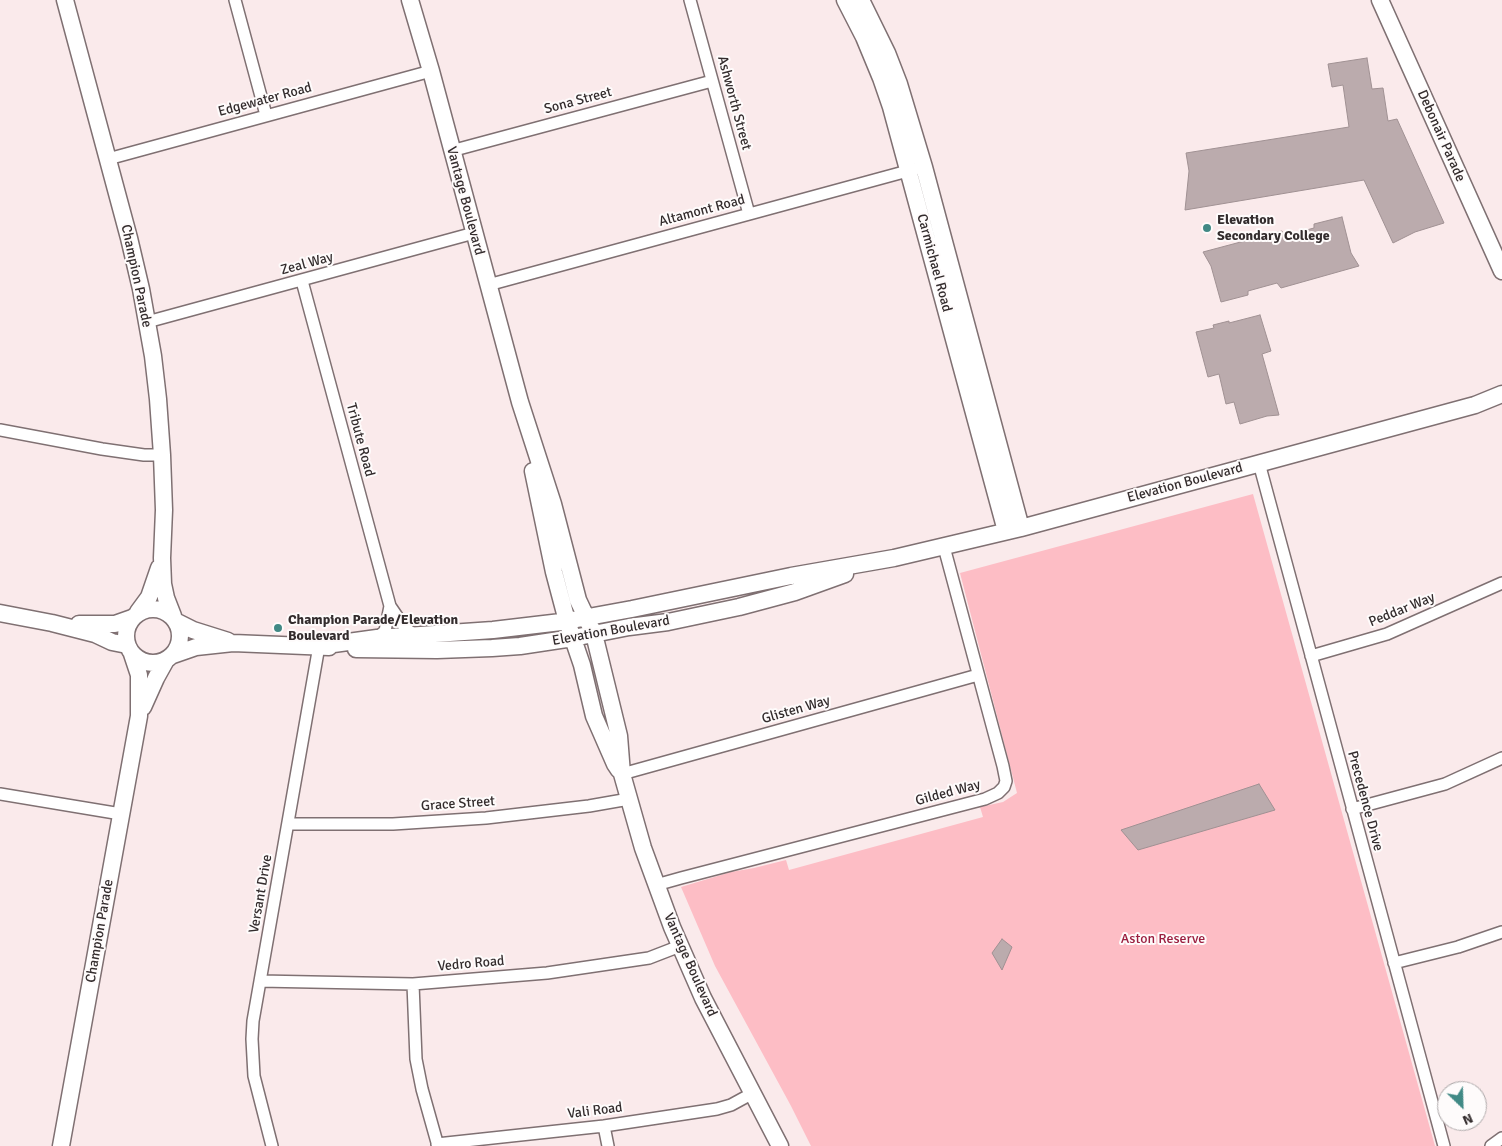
<!DOCTYPE html>
<style>
body{margin:0}
#map{position:relative;width:1502px;height:1146px;overflow:hidden;background:#faeaeb;font-family:Signika,sans-serif}
canvas{display:block}
.north{position:absolute;left:1437px;top:1081px;width:50px;height:50px;box-sizing:border-box;background:#fefbfb;border:1px solid #ada8a9;border-radius:50%;rotate:156deg;font-size:14px;font-weight:700;line-height:20px;text-align:center;color:#332c2d}
.north::after{content:'';display:block;margin:auto;width:18px;height:22px;background:#418985;clip-path:polygon(50% 0,100% 100%,50% 72%,0 100%)}
</style>
<div id="map">
<canvas width="1502" height="1146"></canvas>
<div class="north">N</div>
</div>
<script>
const g = document.querySelector('canvas').getContext('2d');
g.lineJoin = 'round';
function paint(path, color) {
  g.fillStyle = color;
  g.fill(path, 'evenodd');
}
function shape(rows) {
  const path = new Path2D();
  for (const r of rows) {
    if (r.length === 3) {
      path.moveTo(r[0] + r[2], r[1]);
      path.arc(r[0], r[1], r[2], 0, 2 * Math.PI);
      continue;
    }
    path.moveTo(r[0], r[1]);
    for (let i = 2; i < r.length; i += 2) path.lineTo(r[i], r[i + 1]);
  }
  return path;
}
function stroke(path, color, width, dash) {
  g.strokeStyle = color;
  g.lineWidth = width;
  g.lineCap = dash ? 'butt' : 'round';
  g.setLineDash(dash || []);
  g.stroke(path);
}
function write(font, color, halo, rows, align = 'center') {
  g.font = font + ' Signika,sans-serif';
  g.lineWidth = 4;
  g.setLineDash([]);
  g.textBaseline = 'middle';
  g.strokeStyle = halo;
  g.fillStyle = color;
  for (const [text, x, y, turn = 0] of rows) {
    g.save();
    g.translate(x, y);
    g.rotate((+turn || 0) * Math.PI / 180);
    g.textAlign = isNaN(turn) ? turn : align;
    if (halo) g.strokeText(text, 0, 0);
    g.fillText(text, 0, 0);
    g.restore();
  }
}
const green = shape([
 [1253,494,1435,1146,811,1146,791,1106,715,966,681,887,731,872,754,868,786,860,789,870,983,817,980,807,1003,802,1017,793,960,573]
]);
const building = shape([
 [1367,58,1372,89,1383,88,1388,121,1397,119,1444,223,1415,232,1393,243,1364,180,1185,210,1189,171,1186,153,1349,127,1343,85,1332,87,1328,64,1367,58],
 [1342,217,1351,253,1359,266,1281,288,1277,283,1248,291,1248,295,1221,302,1211,266,1203,252,1282,231,1284,236,1314,228,1314,224,1342,217],
 [1260,315,1271,351,1262,354,1279,415,1267,416,1240,424,1234,402,1226,404,1219,374,1208,377,1196,332,1214,328,1213,325,1229,321,1229,323,1260,315],
 [1259,784,1275,810,1138,850,1121,830,1259,784],
 [1002,939,1012,947,1002,970,992,953,1002,939]
]);
const street = shape([
 [235,0,266,115],
 [690,0,749,214],
 [451,151,712,81],
 [108,159,431,71],
 [302,281,390,606,405,628,415,635],
 [488,285,915,169],
 [147,322,474,233],
 [0,430,102,449,144,455,162,455],
 [1259,463,1444,1146],
 [377,638,385,631,390,606],
 [1311,656,1387,634,1502,583],
 [622,774,978,675],
 [0,794,121,814],
 [1352,809,1445,784,1502,758],
 [289,824,393,824,486,818,589,806,629,799],
 [656,885,681,878,985,799,998,793,1004,787,1006,781,1003,766,944,547],
 [1394,963,1458,947,1502,932],
 [260,981,413,984,547,973,649,958,680,946],
 [413,984,416,1059,422,1089,438,1146],
 [604,1126,608,1146],
 [437,1144,604,1126,717,1109,731,1105,753,1093],
 [272,1146,254,1076,252,1039,253,1021,319,646],
 [1491,1146,1502,1138]
]);
const secondary = shape([
 [65,0,129,238,141,289,153,356,158,399,162,455,164,510,162,558,163,584,166,598,173,616],
 [410,0,431,71,520,402,553,504,578,600,594,634,619,736,622,774,643,848,672,927,703,998,780,1146],
 [845,0,864,37,881,78,891,107,1006,531],
 [861,0,887,53,899,84,924,167,1021,528],
 [1380,0,1502,271],
 [533,471,554,572,567,621,582,665,594,716,615,764,619,770],
 [153,636,27],
 [138,612,149,597,159,568],
 [0,613,52,623,95,634,112,642,127,645],
 [177,622,193,630,228,641],
 [79,624,115,624,132,618],
 [319,646,377,638,493,630,561,622,632,609,791,576,894,558,1021,528,1475,405,1502,394],
 [356,649,437,650,492,648,520,646,573,638,629,627,668,622,739,607,795,592,845,574],
 [173,655,196,647,233,643,329,647],
 [143,707,156,678,166,660],
 [61,1146,139,716,139,675,132,654]
]);
const markers = [
 [1207,228,5,"#418985"],
 [278,628,5,"#418985"]
];
const streetNames = [
 ["Edgewater Road",265,100,-15],
 ["Sona Street",578,101,-15],
 ["Ashworth Street",734,103,75],
 ["Debonair Parade",1441,136,66],
 ["Vantage Boulevard",465,201,75],
 ["Altamont Road",702,211,-15],
 ["Carmichael Road",934,263,75],
 ["Zeal Way",307,264,-15],
 ["Champion Parade",136,276,78],
 ["Tribute Road",360,440,75],
 ["Elevation Boulevard",1185,483,-15],
 ["Peddar Way",1402,610,-22],
 ["Elevation Boulevard",611,631,-10],
 ["Glisten Way",796,710,-16],
 ["Gilded Way",948,793,-15],
 ["Precedence Drive",1365,801,75],
 ["Grace Street",458,804,-4],
 ["Versant Drive",261,894,-80],
 ["Champion Parade",100,931,-80],
 ["Vedro Road",471,964,-5],
 ["Vantage Boulevard",690,965,66],
 ["Vali Road",595,1111,-7]
];
const poiNames = [
 ["Elevation",1217,220],
 ["Secondary College",1217,236],
 ["Champion Parade/Elevation",288,620],
 ["Boulevard",288,636]
];
const parkNames = [
 ["Aston Reserve",1163,939]
];
paint(green, '#fdbdc5');
paint(building, '#bbabad');
stroke(building, '#a09193', 1);
stroke(street, '#7f7072', 14);
stroke(secondary, '#7f7072', 19);
stroke(street, '#fff', 11);
stroke(secondary, '#fff', 16);
for (const [x, y, r, color] of markers) {
  const dot = new Path2D();
  dot.arc(x, y, r, 0, 2 * Math.PI);
  g.fillStyle = color;
  g.fill(dot);
  stroke(dot, '#fefbfb', 2);
}
write('14px', '#332c2d', '#fefbfb', streetNames);
write('bold 14px', '#332c2d', '#fefbfb', poiNames, 'left');
write('14px', '#9b1f40', '#fefbfb', parkNames);
</script>
